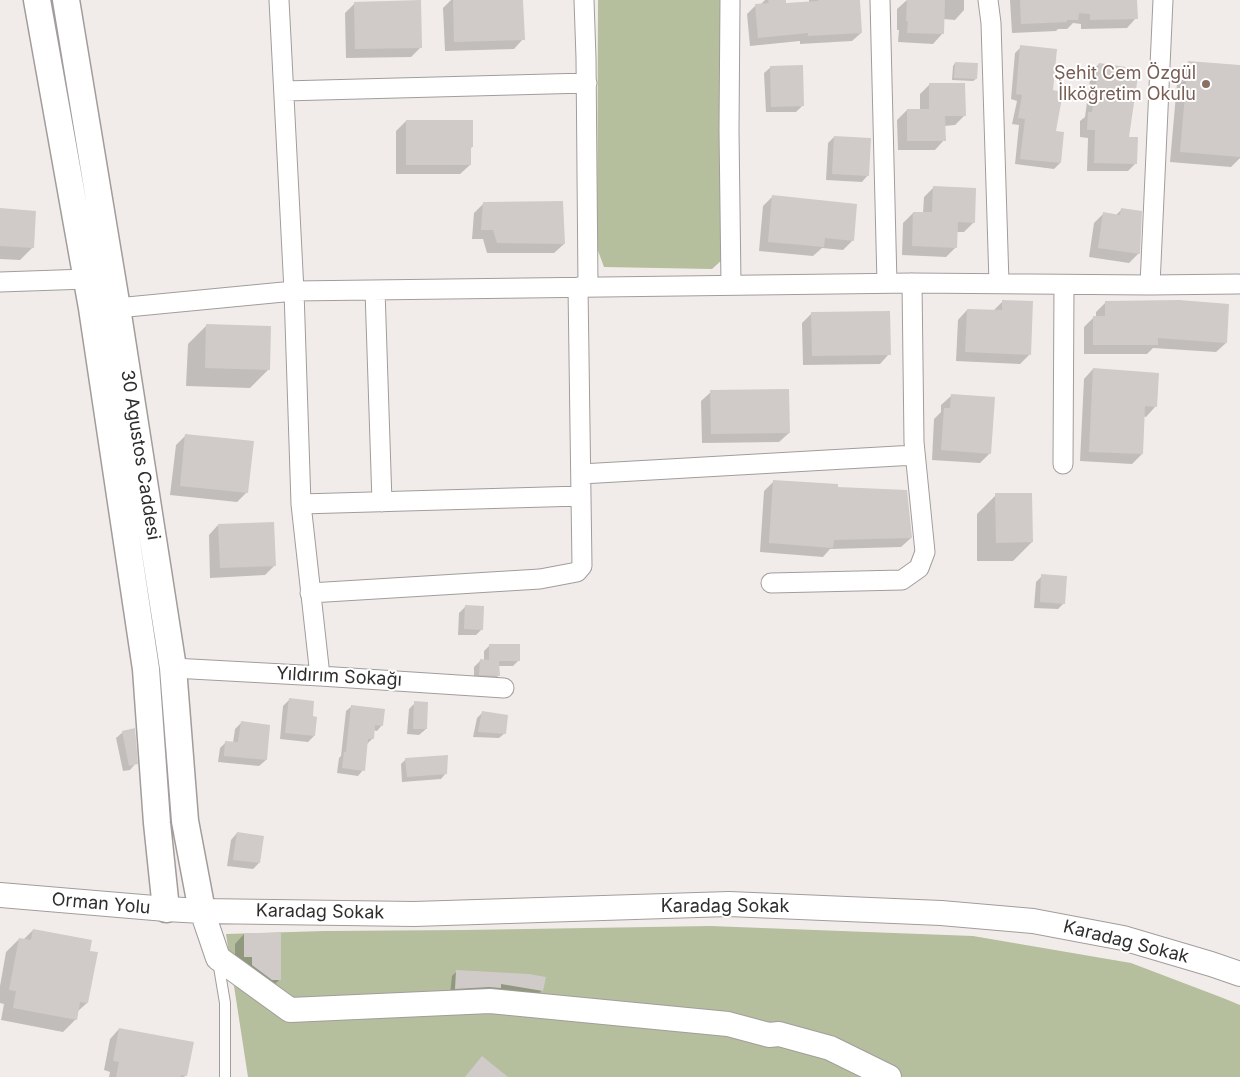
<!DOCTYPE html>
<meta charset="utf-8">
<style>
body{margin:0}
canvas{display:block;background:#f1ecea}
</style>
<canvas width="1240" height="1077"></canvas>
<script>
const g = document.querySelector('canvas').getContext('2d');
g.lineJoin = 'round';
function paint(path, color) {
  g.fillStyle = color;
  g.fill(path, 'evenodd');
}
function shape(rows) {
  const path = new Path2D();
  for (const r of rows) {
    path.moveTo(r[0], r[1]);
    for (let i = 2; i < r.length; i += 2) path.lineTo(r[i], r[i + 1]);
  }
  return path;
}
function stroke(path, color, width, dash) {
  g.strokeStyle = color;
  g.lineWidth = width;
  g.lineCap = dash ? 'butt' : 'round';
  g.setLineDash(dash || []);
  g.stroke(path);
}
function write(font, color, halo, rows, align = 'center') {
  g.font = font + ' Inter,sans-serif';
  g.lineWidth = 4;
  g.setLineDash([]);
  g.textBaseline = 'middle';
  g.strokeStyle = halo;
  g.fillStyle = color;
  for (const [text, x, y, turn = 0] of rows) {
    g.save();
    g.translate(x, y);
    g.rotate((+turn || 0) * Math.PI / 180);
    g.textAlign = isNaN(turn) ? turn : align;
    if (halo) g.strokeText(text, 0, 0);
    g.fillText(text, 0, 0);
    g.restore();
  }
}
const green = shape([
 [598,0,720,0,723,259,712,269,604,267,597,248],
 [710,926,973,936,1131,963,1223,998,1240,1005,1240,1077,248,1077,226,934,324,931,464,930]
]);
const shadow = shape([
 [451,0,522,0,523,39,514,49,445,51,443,8],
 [765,0,785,0,785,4,809,3,809,0,848,0,861,33,852,41,800,44,800,41,750,46,747,14,756,5,760,5],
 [907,0,964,0,964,10,955,20,943,19,942,34,933,44,898,42,899,30,897,30,897,9],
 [1010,0,1136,0,1136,18,1127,28,1081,29,1081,24,1073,23,1067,29,1058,29,1056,31,1012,33],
 [355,3,421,47,411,57,346,58,345,13],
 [1021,47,1052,91,1054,132,1060,163,1054,169,1015,164,1019,125,1012,124,1017,101,1011,99,1015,53],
 [1189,62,1240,66,1240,158,1231,167,1170,162,1178,72],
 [955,63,976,79,973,81,952,80,953,66],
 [1099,64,1136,163,1128,171,1087,171,1088,138,1080,137,1080,121,1085,117,1091,72],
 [771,67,803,105,796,112,766,112,764,73],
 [930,84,964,116,955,125,944,126,944,140,935,150,898,150,897,120,907,110,920,110,920,94],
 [406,121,472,147,470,149,470,165,460,174,396,174,396,131],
 [834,137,868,175,862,182,826,180,828,143],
 [933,188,974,222,964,232,956,232,956,247,946,257,902,255,903,223,913,213,923,213,924,197],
 [773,196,853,240,843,250,822,248,813,256,759,251,763,206],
 [484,203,564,244,554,253,487,253,483,239,472,239,474,213],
 [1122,209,1139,253,1129,263,1089,257,1094,223,1104,213,1116,215],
 [0,210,33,247,20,260,0,259],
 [1003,301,1029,355,1020,364,956,361,958,320,967,310,993,311],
 [1106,302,1226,343,1216,352,1153,348,1147,354,1084,354,1084,327,1093,318,1096,318,1096,312],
 [812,313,889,354,880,364,803,365,802,323],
 [207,325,269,369,250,388,186,386,188,344],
 [1093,369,1155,407,1146,417,1143,416,1142,454,1132,464,1080,461,1084,379],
 [711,392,789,433,779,442,702,443,701,401],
 [951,396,990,453,980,463,932,460,934,419,941,412,941,405],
 [186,435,247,492,237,502,170,495,176,445],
 [774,481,836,488,911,538,901,547,830,549,823,557,760,552,764,491],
 [996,495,1032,542,1013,561,977,561,977,514],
 [218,525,274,566,265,575,210,578,209,535],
 [1042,576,1064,603,1058,609,1034,608,1036,582],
 [465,607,482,629,476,635,458,635,459,613],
 [490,645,519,660,513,666,498,666,498,676,493,682,474,681,474,667,480,661,484,661,484,651],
 [289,700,311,717,314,736,308,742,280,739,283,706],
 [415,703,426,729,419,735,407,734,409,709],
 [352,706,382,725,377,731,373,730,372,739,366,745,363,770,358,776,337,773,339,758,341,756,346,711],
 [482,713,505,733,499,738,473,737,477,718],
 [241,723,266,760,259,766,218,762,220,748,226,742,233,743,235,729],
 [123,732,136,763,130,770,123,771,116,738],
 [406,759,446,773,441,779,402,782,401,764],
 [237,833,259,863,253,869,227,866,231,840],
 [33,930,89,952,87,1003,77,1012,76,1019,63,1032,1,1020,4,1004,0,1003,0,986,6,952,19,939,23,940],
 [244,934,279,980,270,989,235,967,235,944],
 [457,971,542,990,537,996,498,989,494,993,450,994,452,976],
 [119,1029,186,1075,184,1077,109,1077,110,1072,104,1070,110,1039]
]);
const building = shape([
 [421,0,422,48,355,49,354,2],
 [453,0,523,0,525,40,454,42],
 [768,0,786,0,786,3,818,1,818,0,860,0,862,33,808,36,808,33,758,38,755,4,769,3],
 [907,0,945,0,944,34,907,33,908,21,906,21],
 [1020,0,1137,0,1138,19,1090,20,1090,14,1079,13,1078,20,1067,20,1067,22,1021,24],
 [1020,45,1057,49,1053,90,1063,92,1056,131,1064,132,1061,163,1020,159,1025,119,1018,118,1022,95,1016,94],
 [1188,61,1240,65,1240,157,1180,152],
 [955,62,978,63,977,79,954,78],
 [1099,63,1139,69,1129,137,1138,137,1137,164,1094,163,1095,130,1087,130,1088,112,1092,112],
 [803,65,804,106,771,107,770,66],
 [929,83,965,83,966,116,945,116,946,141,907,141,907,109,929,109],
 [406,120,473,120,473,147,471,147,471,165,406,165],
 [834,136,871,138,869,176,832,174],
 [933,186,976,188,975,223,958,222,957,248,912,246,913,212,932,212],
 [772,195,857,204,854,241,825,238,824,247,768,242],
 [563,201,565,244,497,243,493,230,481,230,483,202],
 [0,208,36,211,34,248,0,246],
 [1121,208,1142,211,1140,254,1098,248,1103,212,1120,215],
 [1002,300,1033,301,1031,355,965,352,967,309,1002,310],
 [1179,300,1229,304,1227,343,1158,338,1158,345,1093,345,1093,316,1105,316,1105,301],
 [890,311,891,355,812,356,811,312],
 [206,324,271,326,270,370,205,368],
 [1093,368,1159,373,1157,407,1145,406,1143,454,1089,452],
 [789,389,790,433,711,434,710,390],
 [951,394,995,397,991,454,941,450,944,408,950,408],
 [185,434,254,441,248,493,180,486],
 [773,480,838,484,838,487,907,490,912,538,834,540,833,548,769,543],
 [995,493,1032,493,1033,542,996,543],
 [274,522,276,566,220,568,218,524],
 [1041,574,1067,576,1065,604,1040,602],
 [465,605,484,606,483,630,464,629],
 [489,644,520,644,520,661,499,661,500,676,479,675,480,659,489,660],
 [289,698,314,701,313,716,317,717,315,736,285,733],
 [414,701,428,702,427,729,413,729],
 [351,705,385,709,383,726,375,725,374,739,368,739,365,771,342,768,344,752,346,752],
 [482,711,508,715,506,734,478,732],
 [241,721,270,725,267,760,224,756,225,741,238,742],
 [135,728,138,764,129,766,122,731],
 [448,755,447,774,407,777,405,758],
 [237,832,264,836,260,863,233,860],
 [33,929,92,940,90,951,98,952,88,1003,80,1002,77,1020,13,1008,16,991,9,990,19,938,31,940],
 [244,933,281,933,281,980,272,980,252,965,252,957,244,957],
 [456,970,529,974,546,977,543,991,501,984,501,988,489,987,455,989],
 [119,1028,194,1042,187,1076,181,1075,181,1077,116,1077,119,1062,113,1061],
 [482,1056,508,1077,465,1077]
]);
const service = shape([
 [218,961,225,1003,225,1077]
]);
const minor = shape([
 [279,0,294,291,301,504,320,676],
 [584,0,586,58,588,287],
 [730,0,729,130,731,285],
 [880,0,887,283],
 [988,0,991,23,999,283],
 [284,91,587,83],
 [0,282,87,279],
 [1150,285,1163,0],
 [375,290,382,502],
 [117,308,294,291,912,283,1150,285,1238,284],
 [1063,464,1064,285],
 [581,474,915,455],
 [301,504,581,496],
 [771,583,902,580,919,568,925,552,914,442,912,283],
 [310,593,540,579,577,572,582,566,578,287],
 [173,668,320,676,504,688]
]);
const tertiary = shape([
 [0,895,166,909,202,911,414,914,729,904,941,913,1033,921,1123,938,1211,964,1240,974],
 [202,911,218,958,290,1010,490,1001,728,1024,769,1035,779,1034,830,1048,889,1077]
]);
const secondary = shape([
 [37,0,92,308,146,669,157,823,166,909],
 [66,0,117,308,173,668,185,821,202,911]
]);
const markers = [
 [1206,84,5,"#8d6e63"]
];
const educationNames = [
 ["Şehit Cem Özgül",1196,74],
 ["İlköğretim Okulu",1196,95]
];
const streetNames = [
 ["30 Agustos Caddesi",140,455,81],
 ["Yıldırım Sokağı",339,677,3],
 ["Orman Yolu",101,904,5],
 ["Karadag Sokak",725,907],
 ["Karadag Sokak",320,912,1],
 ["Karadag Sokak",1126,942,14]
];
paint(green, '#b5bf9e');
paint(shadow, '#0003');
paint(building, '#d0cbc9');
stroke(service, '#a29d9b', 12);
stroke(minor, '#a29d9b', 21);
stroke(tertiary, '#a29d9b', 26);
stroke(secondary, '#a29d9b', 29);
stroke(service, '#fff', 10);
stroke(minor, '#fff', 19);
stroke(tertiary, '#fff', 24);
stroke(secondary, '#fff', 26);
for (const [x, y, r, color] of markers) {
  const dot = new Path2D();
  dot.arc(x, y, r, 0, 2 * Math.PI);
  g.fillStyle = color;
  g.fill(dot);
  stroke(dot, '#fff', 2);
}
write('18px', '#785e54', '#fff', educationNames, 'right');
write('18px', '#2f2e2d', '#fff', streetNames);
</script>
